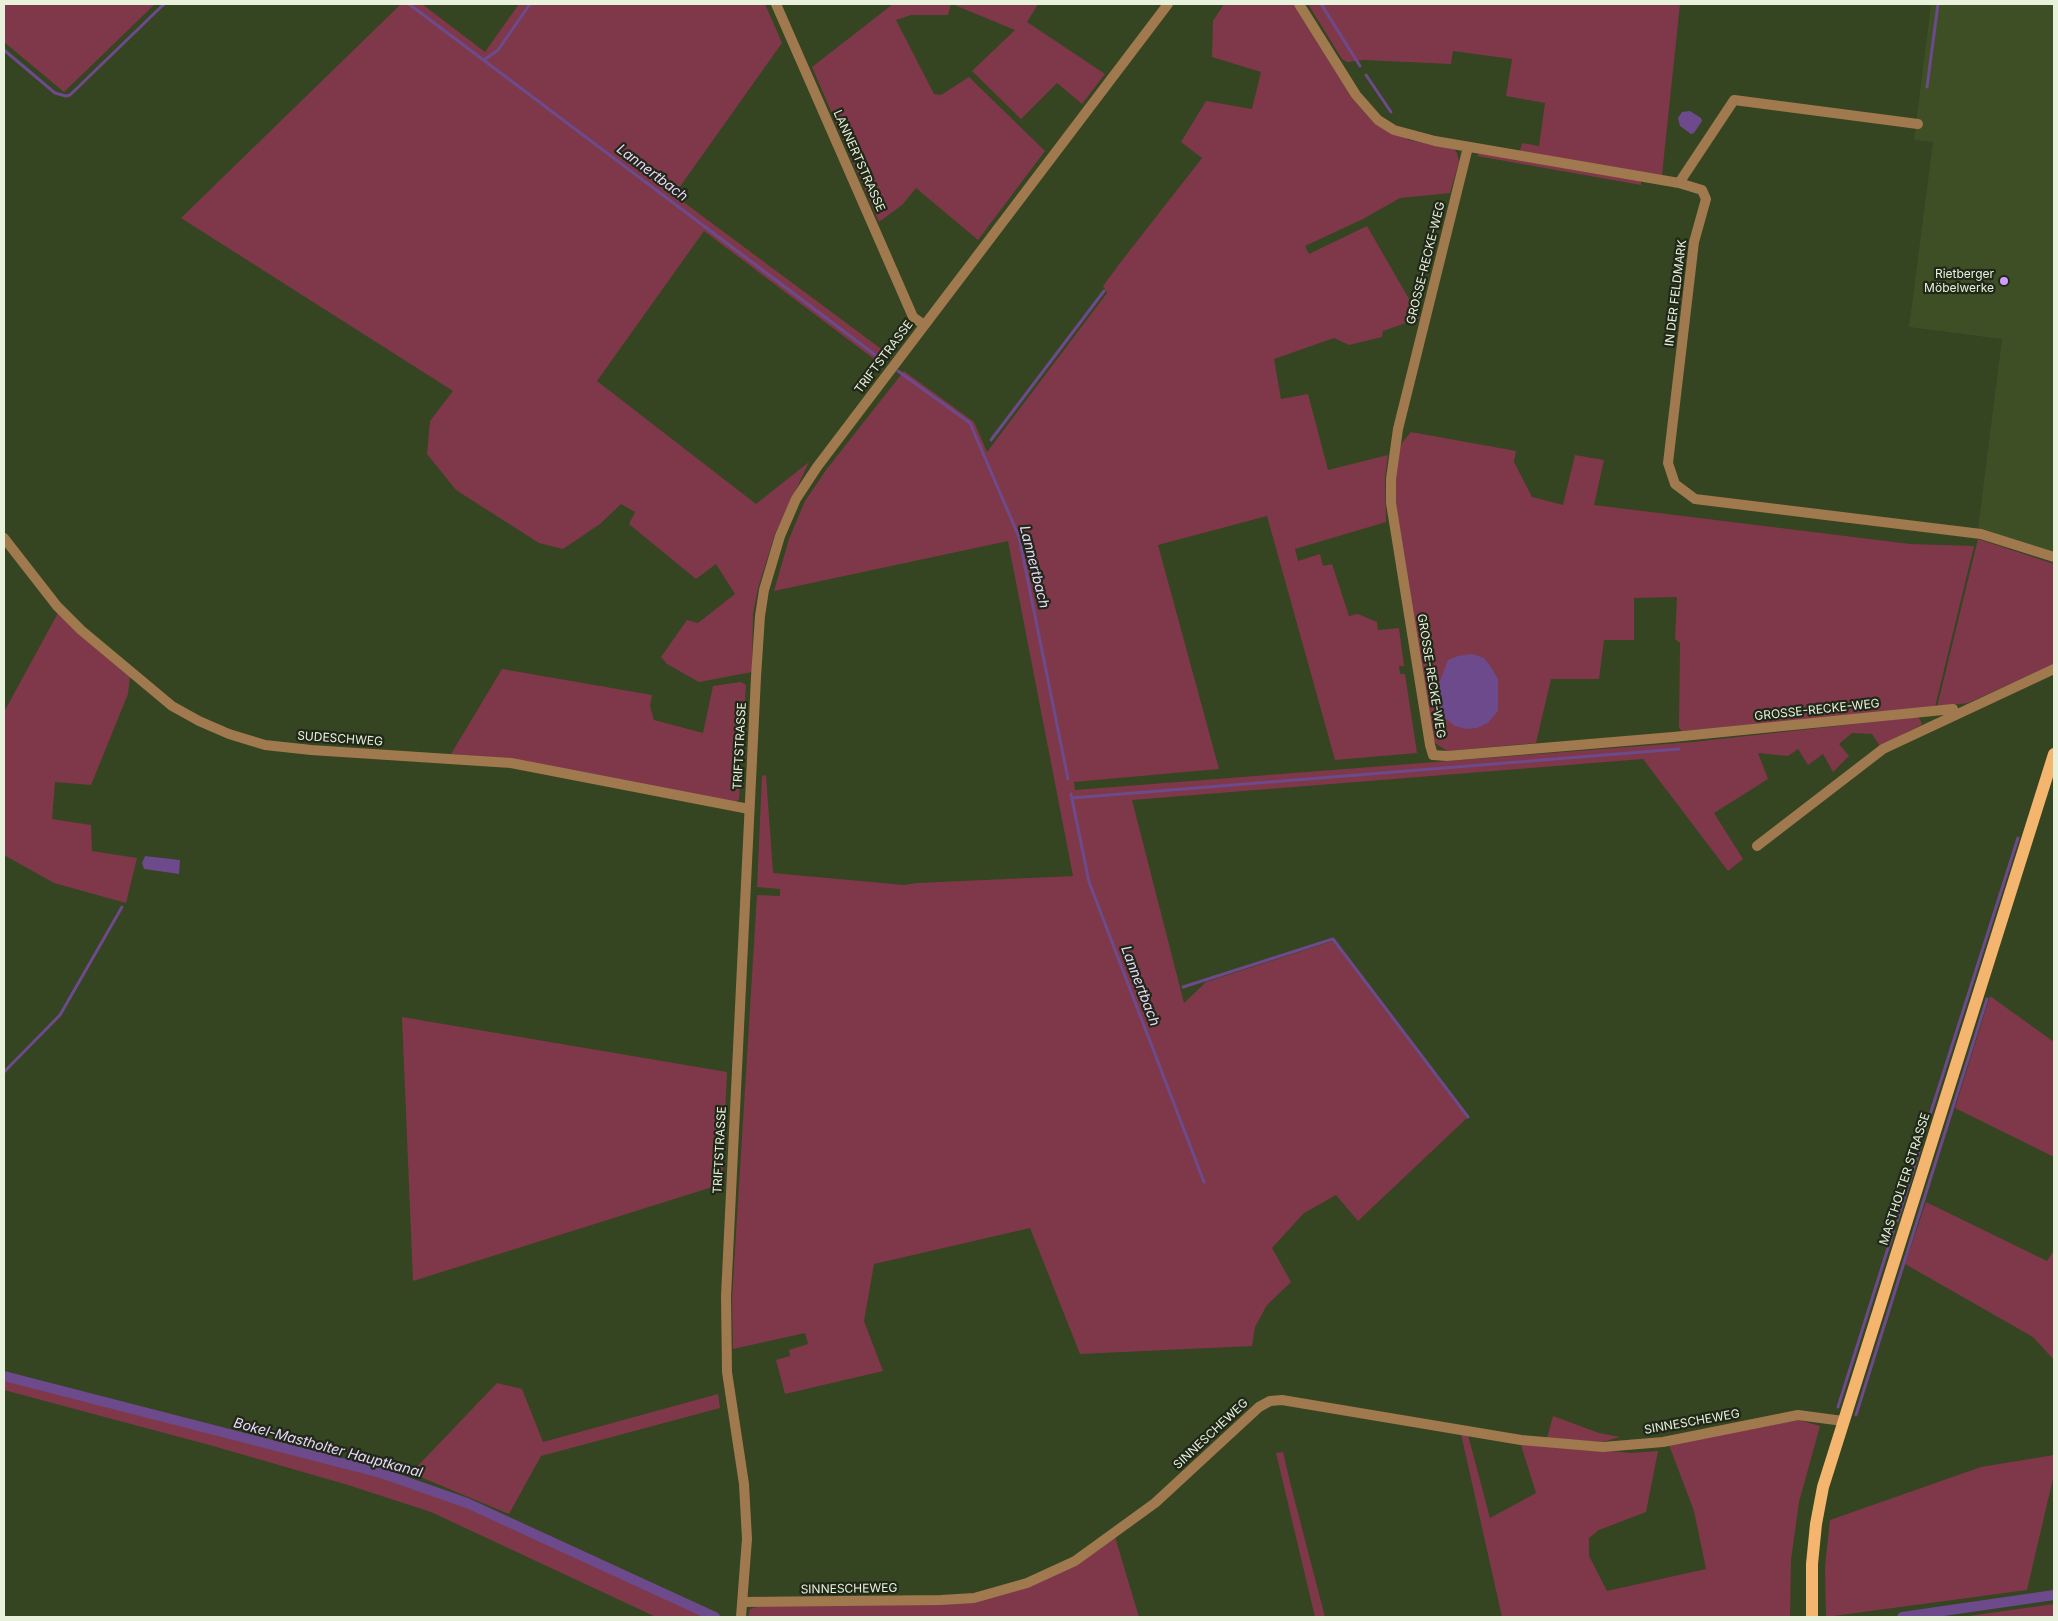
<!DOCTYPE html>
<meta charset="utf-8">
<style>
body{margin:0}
#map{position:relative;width:2058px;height:1621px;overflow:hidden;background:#354421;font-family:Inter,sans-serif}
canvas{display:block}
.frame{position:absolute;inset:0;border:5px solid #e7f1dc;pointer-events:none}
</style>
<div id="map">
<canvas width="2058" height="1621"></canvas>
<div class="frame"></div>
</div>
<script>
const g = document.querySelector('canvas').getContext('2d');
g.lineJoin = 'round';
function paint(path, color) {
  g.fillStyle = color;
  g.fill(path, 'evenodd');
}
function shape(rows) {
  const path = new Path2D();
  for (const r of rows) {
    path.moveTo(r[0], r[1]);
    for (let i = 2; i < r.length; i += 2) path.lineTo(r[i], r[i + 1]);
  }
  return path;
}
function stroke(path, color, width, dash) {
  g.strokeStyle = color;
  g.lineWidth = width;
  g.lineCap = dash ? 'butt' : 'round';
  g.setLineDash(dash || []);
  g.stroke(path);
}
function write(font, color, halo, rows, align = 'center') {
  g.font = font + ' Inter,sans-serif';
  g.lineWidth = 4.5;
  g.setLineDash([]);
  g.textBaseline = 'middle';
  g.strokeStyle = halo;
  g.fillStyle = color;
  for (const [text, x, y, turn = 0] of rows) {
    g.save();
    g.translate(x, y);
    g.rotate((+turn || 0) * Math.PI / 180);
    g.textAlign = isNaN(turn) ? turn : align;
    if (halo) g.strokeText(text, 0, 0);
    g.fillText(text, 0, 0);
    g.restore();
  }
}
const built = shape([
 [1931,4,2054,4,2054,552,1978,529,2002,339,1909,327,1933,142,1914,140]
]);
const green = shape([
 [4,4,155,4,64,92,4,42],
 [401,4,422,4,485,52,519,4,765,4,782,43,674,195,888,354,882,365,704,231,597,381,756,504,809,462,775,534,758,588,753,614,752,672,699,682,667,664,661,657,687,620,698,623,735,594,716,564,696,579,629,524,635,512,621,504,600,524,563,549,539,543,456,490,427,454,430,421,453,391,181,218],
 [893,4,951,4,948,15,911,15,896,20,934,94,941,95,969,77,1045,151,978,240,916,188,902,205,879,222,812,67],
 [952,4,1038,4,1027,22,1105,74,1082,104,1057,83,1021,119,972,71,1015,30],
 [1224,4,1293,4,1352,98,1374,123,1409,140,1454,149,1457,153,1459,162,1450,193,1400,198,1363,219,1305,246,1309,254,1367,226,1420,318,1383,331,1382,337,1349,345,1334,338,1274,359,1281,399,1308,394,1328,470,1388,455,1385,478,1386,522,1295,549,1298,561,1320,554,1323,566,1332,564,1349,616,1358,614,1377,622,1378,630,1399,628,1404,666,1399,666,1400,674,1405,674,1417,753,1335,760,1267,516,1158,545,1219,769,1074,782,1075,790,1693,742,1918,717,1922,723,1921,725,1880,746,1872,734,1852,733,1839,744,1849,756,1833,772,1823,754,1808,765,1798,749,1788,756,1758,753,1768,779,1714,813,1743,859,1728,871,1643,759,1132,800,1184,1003,1206,982,1333,941,1467,1118,1358,1221,1336,1195,1304,1213,1272,1248,1291,1282,1267,1305,1255,1327,1252,1346,1080,1354,1030,1228,874,1264,864,1321,883,1371,785,1394,776,1360,790,1356,789,1350,808,1344,805,1333,733,1349,732,1298,757,895,780,896,780,889,757,887,762,776,766,775,773,873,904,885,918,883,1073,876,1008,541,774,591,789,539,805,501,826,470,904,371,974,422,987,452,1107,293,1103,286,1120,263,1202,158,1181,142,1206,101,1252,109,1261,72,1212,57,1213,21],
 [1308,4,1680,4,1662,175,1648,174,1520,151,1522,143,1539,146,1545,103,1506,96,1512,59,1453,51,1451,64,1364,60,1347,62,1342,59],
 [1480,152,1641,180,1641,185,1477,156],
 [1411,432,1516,451,1514,462,1532,497,1563,505,1575,455,1604,460,1594,505,1910,544,1974,546,1935,707,1682,731,1679,728,1680,643,1675,639,1677,597,1634,598,1634,640,1604,640,1599,679,1551,679,1536,743,1447,751,1432,741,1395,506,1395,479,1397,458,1402,443],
 [1978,539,2054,564,2054,664,1968,703,1937,707],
 [58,613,78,633,130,677,128,694,91,785,55,782,52,819,91,825,92,851,137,858,126,903,54,883,4,855,4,712],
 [502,669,652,695,650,706,654,720,703,733,713,686,741,682,746,685,739,800,734,802,513,759,451,754],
 [1990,996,2054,1042,2054,1157,1955,1108],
 [402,1017,727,1072,722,1184,413,1281],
 [1926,1202,2047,1261,2054,1250,2054,1360,2033,1337,1905,1264],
 [4,1379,242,1442,380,1475,467,1506,705,1617,656,1617,431,1512,348,1485,213,1446,4,1390],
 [497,1383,522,1389,543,1442,718,1394,720,1408,541,1456,509,1514,411,1473],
 [1553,1416,1599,1433,1620,1437,1602,1442,1547,1438],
 [1799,1420,1820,1426,1799,1502,1791,1560,1790,1617,1502,1617,1461,1434,1468,1435,1490,1518,1536,1493,1520,1442,1631,1453,1658,1451,1646,1512,1599,1530,1589,1538,1589,1556,1607,1591,1706,1569,1694,1511,1669,1445],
 [1283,1452,1291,1486,1325,1617,1315,1617,1276,1453],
 [2054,1455,2054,1474,2027,1590,1826,1617,1825,1566,1830,1520,1981,1467],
 [1115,1537,1139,1617,748,1617,750,1609,760,1606,942,1603,1029,1586],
 [2054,1604,2054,1617,1961,1617]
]);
const water = shape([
 [1690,111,1701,118,1702,121,1694,133,1691,134,1680,126,1678,118,1682,112],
 [1472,654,1484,658,1491,667,1498,679,1498,711,1488,723,1477,728,1466,729,1455,726,1446,719,1440,707,1438,686,1448,660,1458,656],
 [145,856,180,860,179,874,144,869,142,863]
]);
const stream = shape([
 [409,4,882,360],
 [1321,4,1360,66],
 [4,50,55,93,66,96,70,95,164,4],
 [484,60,498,50,530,4],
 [1366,75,1391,112],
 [1927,87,1938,4],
 [898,371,970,423,1019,537,1068,779],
 [991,440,1104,291],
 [1071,794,1089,882,1204,1182],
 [1072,798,1679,749],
 [1183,987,1333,939,1468,1117],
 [4,1072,60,1015,122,907],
 [1923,1137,2018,838],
 [1897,1221,1920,1148],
 [1838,1407,1894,1229],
 [1856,1415,1987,999]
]);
const canal = shape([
 [4,1376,381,1473,467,1503,715,1617],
 [1902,1617,2054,1595]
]);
const minor = shape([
 [776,4,913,317,924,325],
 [1299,4,1356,95,1378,120,1394,130,1435,141,1679,183,1702,190,1706,199,1694,242,1668,463,1675,484,1695,499,1981,534,2054,557],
 [1468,147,1398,429,1391,479,1391,503,1430,745,1433,755,1447,756,1673,737,1953,709,1955,714],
 [1679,183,1734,100,1918,124],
 [4,538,57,606,81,630,172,706,199,721,229,734,265,745,311,750,511,763,749,809],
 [1757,846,1883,749,2054,669],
 [743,1602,941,1600,974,1598,1027,1583,1075,1561,1155,1503,1259,1407,1270,1401,1282,1400,1521,1440,1603,1447,1663,1442,1798,1415,1843,1421],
 [741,1617,747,1539,744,1484,727,1372,726,1296,756,677,760,616,764,590,780,536,796,499,817,467,1168,4]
]);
const major = shape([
 [1812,1617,1812,1564,1816,1524,1823,1487,2054,754]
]);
const markers = [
 [2004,281,5,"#d09dfe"]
];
const streetNames = [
 ["LANNERTSTRASSE",859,161,66],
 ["GROSSE-RECKE-WEG",1426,263,-76],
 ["IN DER FELDMARK",1676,293,-83],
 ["TRIFTSTRASSE",884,357,-53],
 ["GROSSE-RECKE-WEG",1431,676,81],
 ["GROSSE-RECKE-WEG",1817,710,-6],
 ["SUDESCHWEG",340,739,4],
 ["TRIFTSTRASSE",740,746,-87],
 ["TRIFTSTRASSE",720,1150,-87],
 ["MASTHOLTER STRASSE",1905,1179,-72],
 ["SINNESCHEWEG",1692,1422,-10],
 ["SINNESCHEWEG",1211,1434,-43],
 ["SINNESCHEWEG",849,1589,-1]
];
const poiNames = [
 ["Rietberger",1994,274],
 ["Möbelwerke",1994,288]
];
const waterNames = [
 ["Lannertbach",652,173,37],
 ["Lannertbach",1034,567,76],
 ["Lannertbach",1140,986,69],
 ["Bokel-Mastholter Hauptkanal",328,1448,15]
];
paint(built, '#3e4f25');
paint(green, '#7f3849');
paint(water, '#6d4a8b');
stroke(stream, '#6d4a8b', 3);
stroke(canal, '#6d4a8b', 10);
stroke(minor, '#a0794e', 10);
stroke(major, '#f4b56e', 12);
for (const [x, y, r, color] of markers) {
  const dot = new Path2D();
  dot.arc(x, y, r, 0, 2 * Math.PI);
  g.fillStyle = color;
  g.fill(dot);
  stroke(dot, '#212818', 2);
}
write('12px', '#e7f1dc', '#212818', streetNames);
write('12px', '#e7f1dc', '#212818', poiNames, 'right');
write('italic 14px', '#ead7fe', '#212818', waterNames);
</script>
